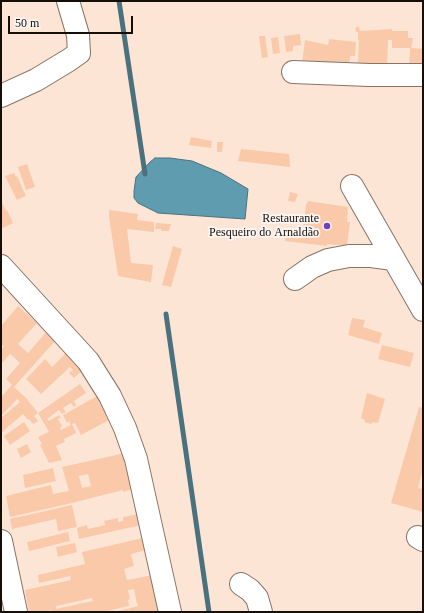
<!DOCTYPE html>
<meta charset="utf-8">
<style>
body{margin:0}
#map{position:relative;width:424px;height:613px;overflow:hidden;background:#fde5d5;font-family:Georgia,serif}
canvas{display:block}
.frame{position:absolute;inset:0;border:2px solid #150d08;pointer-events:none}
.scale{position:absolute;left:8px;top:16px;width:125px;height:18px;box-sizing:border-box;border:2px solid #150d08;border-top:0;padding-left:5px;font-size:12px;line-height:14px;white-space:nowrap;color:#150d08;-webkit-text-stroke:3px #fbf6f3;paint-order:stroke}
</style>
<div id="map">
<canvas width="424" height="613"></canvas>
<div class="frame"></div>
<div class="scale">50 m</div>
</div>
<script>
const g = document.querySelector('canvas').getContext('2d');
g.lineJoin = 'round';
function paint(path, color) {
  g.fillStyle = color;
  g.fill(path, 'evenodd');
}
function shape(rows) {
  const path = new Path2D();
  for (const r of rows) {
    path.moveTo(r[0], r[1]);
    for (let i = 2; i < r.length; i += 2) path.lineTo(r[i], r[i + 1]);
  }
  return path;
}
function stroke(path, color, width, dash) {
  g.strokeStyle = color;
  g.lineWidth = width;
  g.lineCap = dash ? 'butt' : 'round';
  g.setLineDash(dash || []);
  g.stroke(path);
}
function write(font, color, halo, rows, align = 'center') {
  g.font = font + ' Georgia,serif';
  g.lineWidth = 3.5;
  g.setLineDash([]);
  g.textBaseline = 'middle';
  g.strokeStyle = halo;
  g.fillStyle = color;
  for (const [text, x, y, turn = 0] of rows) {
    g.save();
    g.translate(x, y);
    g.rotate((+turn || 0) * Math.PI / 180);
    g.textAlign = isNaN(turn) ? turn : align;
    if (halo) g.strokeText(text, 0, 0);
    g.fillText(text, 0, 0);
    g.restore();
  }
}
const water = shape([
 [155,158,170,158,192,161,221,173,248,189,245,219,158,213,138,203,134,198,134,191,136,177,150,162,155,158]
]);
const stream = shape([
 [119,1,145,174],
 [166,314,209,612]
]);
const building = shape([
 [359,26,360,31,392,29,392,31,408,31,408,38,413,38,411,48,392,48,392,40,388,40,387,71,355,71,355,63,358,63,359,40,358,40,358,32,356,32,355,28],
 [300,34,301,45,293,46,293,51,286,52,284,36],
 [259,36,265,36,268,57,262,58],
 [278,37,280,53,273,54,271,38],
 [329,39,356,42,355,56,350,56,349,70,302,63,305,40,328,45],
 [410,48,423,49,423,67,409,67],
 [191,137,212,141,211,148,189,145],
 [217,142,223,142,222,152,217,152],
 [241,149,289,154,290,167,238,161],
 [27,164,35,187,26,190,18,167],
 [14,173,16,177,17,176,26,196,17,200,5,176],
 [290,192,298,194,295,202,288,201],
 [1,201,6,211,7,210,13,223,1,229],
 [308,201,348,207,347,222,350,222,347,246,327,244,327,246,285,241,287,229,303,231,306,205],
 [109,210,138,214,137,220,154,222,154,232,127,229,131,263,153,265,151,282,118,276,109,217],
 [156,223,171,224,169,231,161,231,161,229,155,229],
 [173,246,182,249,171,287,162,285],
 [18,306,37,323,18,344,28,353,47,331,56,340,14,387,26,398,38,413,80,384,86,393,74,401,76,405,74,407,71,403,63,408,66,412,62,414,59,410,47,419,49,421,59,415,61,418,58,419,62,426,60,428,61,430,71,425,69,421,67,423,63,415,99,395,106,407,103,409,109,420,81,435,75,423,72,424,76,433,64,439,65,442,56,446,62,460,49,463,40,445,42,444,38,437,49,432,38,413,34,416,38,421,33,424,29,419,28,420,23,414,1,433,1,418,20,402,17,399,1,416,1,397,12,385,6,379,20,363,10,354,1,364,1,350,4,346,1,344,1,326],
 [352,318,365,320,363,327,382,333,379,344,348,335],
 [382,345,414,353,410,367,378,359],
 [68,351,83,370,74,378,69,373,73,370,70,367,41,394,26,379,45,359,52,367],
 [367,393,385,399,378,423,372,422,372,424,364,422,365,420,361,418],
 [419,407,423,408,423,469,418,488,423,489,423,512,391,503],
 [24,422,30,431,10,445,4,436],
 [27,444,31,452,21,458,17,449],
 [125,453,133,489,123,492,123,490,72,503,10,517,6,496,51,485,53,494,69,491,62,467],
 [88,474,91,486,82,488,79,476],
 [53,468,56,481,25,488,23,475],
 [72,505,77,527,58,531,56,519,12,529,10,519],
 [138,514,141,525,79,539,77,528,87,525,88,529,105,525,104,521,118,518,118,522,123,521,123,517],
 [68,532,70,541,29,551,27,542],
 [143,538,146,550,131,554,134,566,124,569,127,580,153,575,160,612,115,612,138,606,138,604,137,604,134,589,128,590,130,599,128,600,129,606,103,612,52,612,52,610,43,612,29,612,25,590,71,580,70,576,39,583,38,575,85,564,82,552],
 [92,598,93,601,56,609,56,606],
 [75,543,77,552,58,557,56,547]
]);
const minor = shape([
 [293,72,369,75,423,75],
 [1,96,36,80,69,60,79,53,78,35,68,1],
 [352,186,423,310],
 [1,266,88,361,110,396,125,428,136,459,170,612],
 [295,279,312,267,328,260,349,256,371,256,393,259],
 [418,537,423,540],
 [1,541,16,612],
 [241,584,250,590,257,598,261,612]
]);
const markers = [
 [327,226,4,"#6c41b9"]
];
const poiNames = [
 ["Restaurante",319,219],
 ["Pesqueiro do Arnaldão",319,233]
];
paint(water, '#609cb0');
stroke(water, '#4a717e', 1);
stroke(stream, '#4a717e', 5);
paint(building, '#f9c9aa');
stroke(minor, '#887365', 24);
stroke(minor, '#fff', 22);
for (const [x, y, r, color] of markers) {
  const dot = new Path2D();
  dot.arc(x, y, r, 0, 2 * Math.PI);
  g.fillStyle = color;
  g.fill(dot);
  stroke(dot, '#fbf6f3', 1.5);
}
write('12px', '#150d08', '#fbf6f3', poiNames, 'right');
</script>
